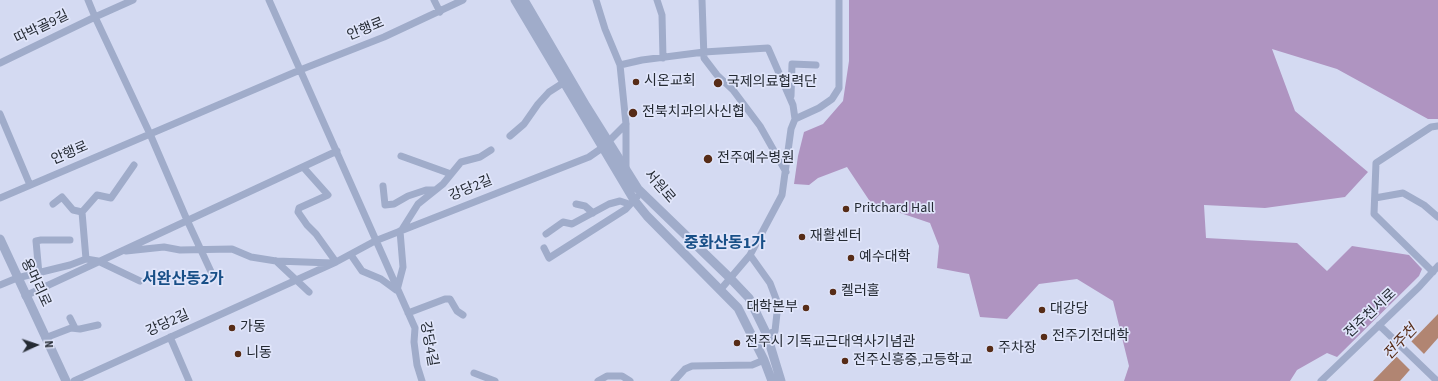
<!DOCTYPE html>
<meta charset="utf-8">
<style>
body{margin:0}
#map{position:relative;width:1438px;height:381px;overflow:hidden;background:#d4daf2;font-family:"Source Sans 3",sans-serif}
canvas{display:block}
.north{position:absolute;left:16px;top:325px;width:40px;height:40px;-webkit-text-stroke:3px #e0e5fa;paint-order:stroke;rotate:87deg;font-size:11px;font-weight:700;line-height:16px;text-align:center;color:#242a33}
.north::after{content:'';display:block;margin:auto;width:14px;height:18px;background:#242a33;clip-path:polygon(50% 0,100% 100%,50% 72%,0 100%)}
</style>
<div id="map">
<canvas width="1438" height="381"></canvas>
<div class="north">N</div>
</div>
<script>
const g = document.querySelector('canvas').getContext('2d');
g.lineJoin = 'round';
function paint(path, color) {
  g.fillStyle = color;
  g.fill(path, 'evenodd');
}
function shape(rows) {
  const path = new Path2D();
  for (const r of rows) {
    path.moveTo(r[0], r[1]);
    for (let i = 2; i < r.length; i += 2) path.lineTo(r[i], r[i + 1]);
  }
  return path;
}
function stroke(path, color, width, dash) {
  g.strokeStyle = color;
  g.lineWidth = width;
  g.lineCap = dash ? 'butt' : 'round';
  g.setLineDash(dash || []);
  g.stroke(path);
}
function write(font, color, halo, rows, align = 'center') {
  g.font = font + ' "Source Sans 3","Noto Sans KR",sans-serif';
  g.lineWidth = 3.5;
  g.setLineDash([]);
  g.textBaseline = 'middle';
  g.strokeStyle = halo;
  g.fillStyle = color;
  for (const [text, x, y, turn = 0] of rows) {
    g.save();
    g.translate(x, y);
    g.rotate((+turn || 0) * Math.PI / 180);
    g.textAlign = isNaN(turn) ? turn : align;
    if (halo) g.strokeText(text, 0, 0);
    g.fillText(text, 0, 0);
    g.restore();
  }
}
const green = shape([
 [849,0,1438,0,1438,119,1428,119,1337,69,1272,49,1295,111,1368,172,1345,197,1265,208,1204,205,1206,238,1297,243,1327,271,1352,246,1409,255,1422,269,1419,276,1337,357,1327,353,1297,370,1290,381,1124,381,1129,366,1113,301,1077,279,1039,284,1007,319,980,317,969,274,937,268,939,246,930,223,871,203,847,167,818,178,809,185,794,184,798,156,804,132,823,124,843,101,849,61]
]);
const water = shape([
 [1438,314,1438,338,1400,381,1373,381]
]);
const pier = shape([
 [1409,339,1425,355,1411,371,1395,355]
]);
const minor = shape([
 [88,0,95,17,133,0],
 [269,0,415,328,414,342,417,365,422,381],
 [434,0,440,12],
 [596,0,605,29,620,65,626,124,626,168,624,169],
 [657,0,662,15,663,58],
 [702,0,704,58,717,75,733,90,760,126,786,172],
 [0,63,95,17,150,134,187,220,213,276],
 [620,65,642,60,704,52,768,48,793,105,795,119],
 [791,96,792,64,816,65],
 [0,114,30,185],
 [510,136,524,124,538,104,549,92,563,83],
 [609,141,626,124],
 [401,156,451,174],
 [303,167,328,195,299,208,298,212,307,225,316,234,336,262],
 [383,186,385,205,394,204,408,196,426,190,435,190],
 [0,198,300,70,384,37,463,0],
 [1375,198,1403,193,1424,205,1438,217],
 [53,204,62,197,73,210,82,212],
 [576,204,585,206,593,213],
 [401,231,418,204,443,184,461,162,480,157,491,150],
 [546,234,563,222,572,224,609,204,620,201,629,204],
 [544,248,549,258,626,209,637,197],
 [126,251,164,247,180,250,232,249,251,257,276,261,332,263],
 [351,255,362,271,381,279,396,290],
 [750,255,770,283,778,304,775,331,767,335],
 [86,259,82,212,97,195,111,198,134,165],
 [276,261,309,292],
 [1433,272,1374,214,1376,163,1431,127,1438,126],
 [39,274,36,241,41,240,70,240],
 [0,285,17,278,70,265,86,259,98,261,140,281],
 [721,289,750,255,782,195,791,129,795,119,819,108,832,99,839,88,839,0],
 [397,290,403,267,400,231],
 [25,296,337,151],
 [408,313,445,299,450,299,457,311,463,315],
 [70,318,75,328],
 [1379,325,1437,381],
 [170,337,189,381],
 [45,338,71,328,80,329,98,325],
 [474,373,495,381],
 [74,381,336,262,375,241,589,157,602,148],
 [598,381,607,376,622,376,630,381],
 [674,381,685,369,692,366,752,365,764,360],
 [1321,381,1419,287,1438,266]
]);
const tertiary = shape([
 [515,0,634,200,647,216,738,308,764,360,772,381],
 [524,0,586,106,638,189,730,278,749,298,767,335,781,381],
 [0,239,66,381]
]);
const markers = [
 [636,82,4,"#572c17"],
 [718,83,5,"#572c17"],
 [633,113,5,"#572c17"],
 [708,159,5,"#572c17"],
 [846,209,4,"#572c17"],
 [802,237,4,"#572c17"],
 [851,258,4,"#572c17"],
 [833,292,4,"#572c17"],
 [806,308,4,"#572c17"],
 [1042,310,4,"#572c17"],
 [232,328,4,"#572c17"],
 [1044,337,4,"#572c17"],
 [737,343,4,"#572c17"],
 [990,349,4,"#572c17"],
 [238,354,4,"#572c17"],
 [845,361,4,"#572c17"]
];
const streetNames = [
 ["따박골9길",42,28,-26],
 ["안행로",366,30,-22],
 ["안행로",70,154,-23],
 ["서원로",659,187,49],
 ["강당2길",471,189,-22],
 ["용머리로",35,283,65],
 ["전주천서로",1371,314,-43],
 ["강당2길",168,324,-24],
 ["강당4길",428,344,80]
];
const poiNames = [
 ["시온교회",644,82],
 ["국제의료협력단",727,83],
 ["전북치과의사신협",642,113],
 ["전주예수병원",717,159],
 ["Pritchard Hall",854,209],
 ["재활센터",810,237],
 ["예수대학",859,258],
 ["켈러홀",841,292],
 ["대학본부",798,308,"right"],
 ["대강당",1050,310],
 ["가동",240,328],
 ["전주기전대학",1052,337],
 ["전주시 기독교근대역사기념관",745,343],
 ["주차장",998,349],
 ["니동",246,354],
 ["전주신흥중,고등학교",853,361]
];
const waterNames = [
 ["전주천",1401,343,-47]
];
const quarterNames = [
 ["중화산동1가",725,244],
 ["서완산동2가",183,280]
];
paint(green, '#af94c1');
paint(water, '#b18572');
paint(pier, '#d4daf2');
stroke(minor, '#a0acca', 7);
stroke(tertiary, '#a0acca', 9);
for (const [x, y, r, color] of markers) {
  const dot = new Path2D();
  dot.arc(x, y, r, 0, 2 * Math.PI);
  g.fillStyle = color;
  g.fill(dot);
  stroke(dot, '#e0e5fa', 1.5);
}
write('14px', '#242a33', '#e0e5fa', streetNames);
write('14px', '#242a33', '#e0e5fa', poiNames, 'left');
write('italic 15px', '#572c17', '#e0e5fa', waterNames);
write('bold 16px', '#184f87', '#e0e5fa', quarterNames);
</script>
